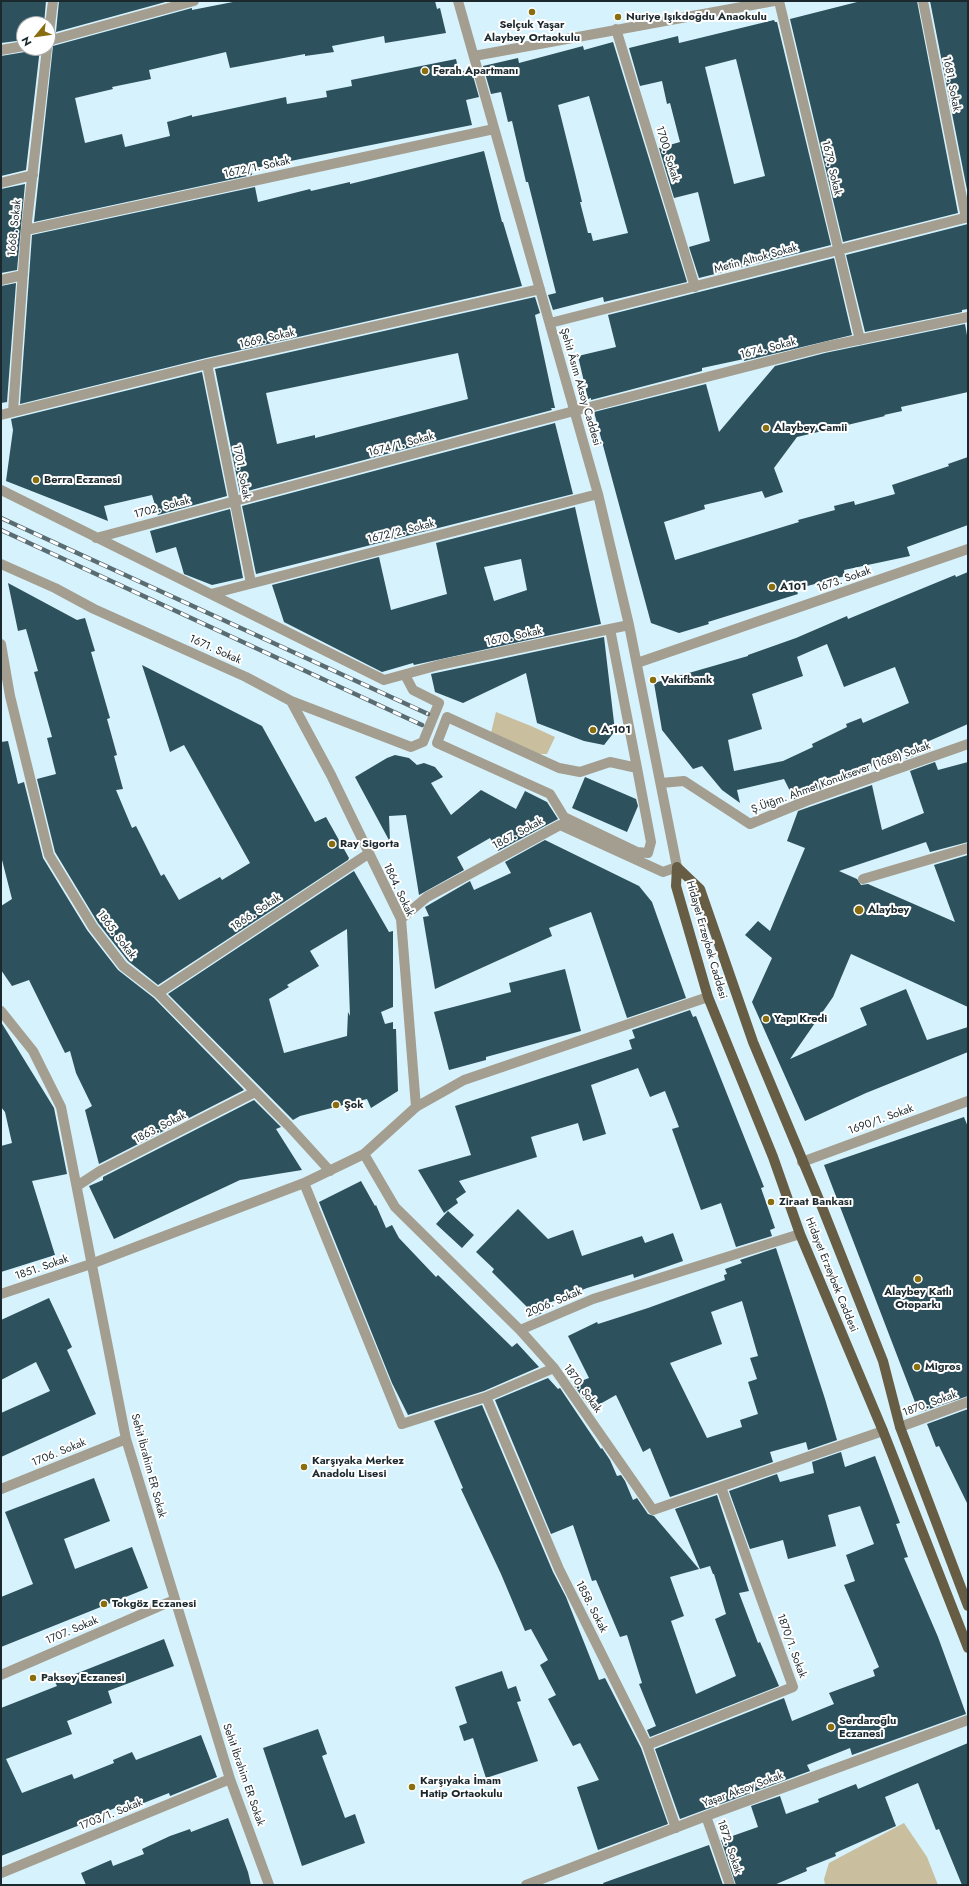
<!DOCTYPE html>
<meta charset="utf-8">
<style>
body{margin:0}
#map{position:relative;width:969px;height:1886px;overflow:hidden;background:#d6f2fc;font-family:Jost,sans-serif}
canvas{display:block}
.frame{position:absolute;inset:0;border:2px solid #1b292e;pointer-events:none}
.north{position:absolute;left:16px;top:16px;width:40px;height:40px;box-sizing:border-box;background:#fff;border:1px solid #a4a9ab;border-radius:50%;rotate:241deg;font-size:11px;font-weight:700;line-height:16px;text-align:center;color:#1b292e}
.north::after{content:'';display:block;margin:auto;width:14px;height:18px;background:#886e0e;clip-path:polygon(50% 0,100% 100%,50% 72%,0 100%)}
</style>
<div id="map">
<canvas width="969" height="1886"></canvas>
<div class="frame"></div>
<div class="north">N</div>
</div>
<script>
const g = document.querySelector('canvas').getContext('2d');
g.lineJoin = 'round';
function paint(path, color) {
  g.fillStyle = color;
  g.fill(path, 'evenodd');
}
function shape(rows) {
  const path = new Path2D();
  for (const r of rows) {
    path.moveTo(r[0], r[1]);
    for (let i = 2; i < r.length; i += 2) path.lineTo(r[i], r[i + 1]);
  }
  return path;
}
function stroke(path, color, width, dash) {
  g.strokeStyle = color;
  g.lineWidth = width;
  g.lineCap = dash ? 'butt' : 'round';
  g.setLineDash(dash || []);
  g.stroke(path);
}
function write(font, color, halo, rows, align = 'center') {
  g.font = font + ' Jost,sans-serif';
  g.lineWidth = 4;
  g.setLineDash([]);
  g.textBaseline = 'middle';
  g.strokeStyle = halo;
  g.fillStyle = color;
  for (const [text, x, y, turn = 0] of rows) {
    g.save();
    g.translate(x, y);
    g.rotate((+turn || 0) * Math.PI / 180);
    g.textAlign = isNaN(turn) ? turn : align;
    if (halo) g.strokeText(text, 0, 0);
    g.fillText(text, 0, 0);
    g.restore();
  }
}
const green = shape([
 [496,712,531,726,555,737,547,754,535,754,491,733],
 [904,1823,927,1857,938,1885,825,1885,824,1879,829,1863]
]);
const building = shape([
 [1,1,46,1,44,24,24,24,24,40,1,43],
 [59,1,169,1,56,32],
 [238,1,435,1,437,9,440,8,446,33,385,43,384,36,332,46,334,52,305,56,305,54,230,68,226,52,149,70,151,79,112,87,113,89,75,98,85,143,122,134,125,147,170,136,167,122,192,115,192,117,286,97,287,104,327,97,326,91,352,86,351,80,456,59,459,72,471,69,479,97,466,100,472,125,250,169,252,175,34,222,53,46,192,8,192,10],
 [861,1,917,1,958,213,843,242,790,19],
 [930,1,968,1,968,195],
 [774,20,775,22,777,22,831,245,699,278,689,247,710,241,698,192,674,198,659,148,680,142,670,103,667,104,662,81,640,86,629,48,678,36,679,43],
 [736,59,765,176,734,184,705,67],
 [613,42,687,282,604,302,603,297,553,310,548,295,556,293,528,182,526,182,512,121,508,122,501,92,491,94,483,66,518,58,519,63,583,46,584,50],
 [589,96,628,233,593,241,591,233,588,233,580,202,582,202,575,173,558,105],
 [30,48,40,48,26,170,1,176,1,56,25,52],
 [484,151,502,222,503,222,522,286,206,358,20,404,32,235,255,187,258,202,310,189,311,191,350,182,350,184],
 [25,184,17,270,1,273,1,189],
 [968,224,968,309,962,310,962,312,865,332,846,255],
 [834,258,852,335,744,361,744,359,702,368,702,371,591,400,591,398,588,399,578,356,616,347,608,315],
 [16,283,7,402,1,403,1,286],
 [535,297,540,313,535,315,555,408,551,408,552,410,240,493,215,369],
 [458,353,468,399,315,438,315,435,277,444,266,393],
 [965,324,968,341,968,392,901,407,902,411,884,415,885,416,797,437,774,468,783,492,765,498,762,491,704,505,705,509,664,522,675,560,799,522,798,520,835,510,834,506,854,501,855,505,895,494,892,485,949,466,948,464,968,457,968,525,907,547,910,556,844,570,845,576,796,589,798,594,708,622,709,624,679,633,651,623,594,412,706,384,719,432,775,366,825,353],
 [202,372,227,496,158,515,152,495,104,506,108,521,6,481,13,430,11,419],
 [555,423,573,494,256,574,242,506],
 [575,507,601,624,414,665,413,663,382,672,284,622,272,585,379,557,391,610,447,594,436,543],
 [521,559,527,590,494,601,484,567],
 [230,509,243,578,212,585,184,574,176,547,156,553,150,531],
 [968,572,968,724,929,741,931,750,906,759,904,752,868,768,869,772,794,799,784,779,737,790,740,803,722,790,702,766,693,769,662,730,654,683,748,656,748,655,796,638,847,616,848,619,955,575,956,577],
 [827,644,844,687,895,667,909,703,863,723,861,718,846,724,847,727,812,744,813,747,783,761,734,771,728,740,762,729,752,694,803,676,797,657],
 [8,583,77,620,85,618,95,651,91,652,110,718,107,719,117,755,114,756,123,789,116,790,132,828,136,826,161,876,164,874,179,900,220,877,222,880,250,863,184,745,170,752,142,665,262,726,315,822,326,817,349,858,348,860,158,985,128,961,98,923,55,852,37,779,56,774,47,738,52,737,34,672,38,671,26,629,18,631],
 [604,637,615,731,604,745,584,741,537,723,526,673,463,703,435,692,431,674],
 [8,741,18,784,24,782,43,858,87,930,118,970,154,998,244,1090,99,1164,85,1110,92,1106,76,1073,70,1051,65,1053,29,980,12,986,1,970,1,906,12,899,1,856,1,742],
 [395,755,409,758,417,765,424,763,435,767,443,777,431,783,451,815,481,790,516,809,525,791,547,802,558,819,498,851,490,838,457,857,464,870,419,895,406,815,389,816,390,842,355,777,387,758],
 [935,762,938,770,968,762,968,842,930,852,926,842,839,871,857,879,861,885,868,884,955,922,934,865,968,855,968,1007,851,954,833,997,790,1059,867,1025,860,1008,906,989,927,1040,968,1027,968,1052,866,1093,805,1121,752,1002,772,958,745,935,758,921,770,931,805,848,787,841,798,811,872,785,882,830,924,813,910,771],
 [585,777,636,799,638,806,627,832,572,808],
 [545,840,639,886,652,902,686,998,627,1018,591,912,549,928,552,936,435,989,423,917,429,916,425,907,470,881,474,890,511,873,505,862],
 [354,871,389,932,393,931,393,1007,381,1012,385,1024,393,1022,393,1029,396,1029,398,1091,371,1108,367,1099,300,1116,293,1120,168,994],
 [347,929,350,1016,348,1012,347,1036,284,1053,269,999,289,987,287,985,319,966,310,951],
 [565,969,581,1031,486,1057,486,1060,449,1070,434,1012,511,992,509,983],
 [690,1010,693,1017,696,1016,764,1187,761,1188,775,1228,770,1230,772,1236,736,1247,721,1203,701,1210,672,1129,679,1127,665,1091,650,1097,638,1068,591,1085,606,1134,583,1141,578,1123,531,1137,537,1157,459,1181,466,1192,456,1199,458,1203,444,1213,418,1170,471,1155,455,1106,632,1049,629,1040,635,1038,632,1030],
 [1,1022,54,1108,67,1174,32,1181,55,1255,1,1272,1,1146,12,1143,5,1112,1,1107],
 [254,1100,281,1127,276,1129,302,1170,240,1180,114,1239,89,1186,103,1180,103,1177],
 [964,1117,968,1127,968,1396,921,1412,920,1409,918,1410,824,1165],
 [361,1181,375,1206,376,1205,386,1228,392,1225,399,1238,436,1277,438,1275,512,1347,517,1343,539,1367,484,1391,408,1415,392,1383,319,1202],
 [518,1209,548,1239,573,1230,582,1256,642,1236,645,1243,673,1233,683,1261,634,1278,633,1274,587,1288,541,1306,542,1313,536,1316,492,1272,494,1269,476,1252],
 [448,1211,474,1235,462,1248,436,1224],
 [776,1248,825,1399,837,1440,808,1450,806,1442,770,1452,773,1462,670,1497,650,1448,643,1452,616,1395,591,1409,573,1384,589,1378,568,1336,597,1322,598,1324,648,1308,725,1280,724,1275,727,1274,725,1269,742,1263,740,1260],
 [742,1301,758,1356,750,1358,757,1379,748,1382,758,1414,740,1420,742,1427,707,1438,670,1363,722,1344,711,1312],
 [49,1298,72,1347,67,1350,96,1414,1,1457,1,1413,50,1391,36,1362,1,1380,1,1320],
 [548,1378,558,1389,560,1388,601,1449,602,1448,610,1460,617,1476,621,1475,625,1481,633,1500,637,1498,648,1514,654,1516,699,1569,670,1577,684,1616,671,1621,696,1694,736,1676,715,1619,726,1614,714,1574,713,1574,710,1566,700,1569,675,1509,717,1495,749,1591,739,1593,758,1643,760,1642,779,1686,650,1737,647,1730,656,1726,639,1684,642,1683,627,1635,620,1637,596,1580,592,1581,573,1525,551,1534,495,1400],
 [482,1405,553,1572,566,1597,599,1680,605,1678,641,1748,668,1824,598,1850,577,1787,599,1780,580,1743,573,1746,548,1699,556,1695,540,1665,548,1660,531,1629,525,1631,501,1574,461,1489,463,1488,434,1421],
 [968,1409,968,1505,939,1446,936,1447,927,1424],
 [841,1452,845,1467,875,1456,900,1523,896,1524,908,1557,904,1558,938,1637,966,1714,852,1755,850,1748,807,1765,810,1771,680,1819,655,1749,784,1698,792,1721,834,1704,829,1693,875,1676,873,1670,879,1667,844,1585,855,1581,846,1555,874,1544,860,1506,828,1515,836,1546,788,1559,783,1540,750,1549,729,1491,777,1474,780,1482,814,1473,812,1462],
 [94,1478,110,1521,64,1539,75,1569,132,1547,148,1588,1,1647,1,1597,33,1584,5,1512],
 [164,1639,174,1666,108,1691,112,1703,67,1721,72,1734,6,1759,22,1793,72,1774,74,1779,114,1763,113,1760,132,1752,136,1760,201,1735,217,1777,170,1796,169,1793,131,1808,129,1802,89,1819,90,1821,1,1856,1,1708,57,1686,55,1682],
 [502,1671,508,1689,516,1686,521,1701,517,1702,538,1761,486,1778,473,1738,464,1741,459,1726,467,1723,455,1687],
 [318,1729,327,1754,322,1756,345,1818,355,1814,365,1843,302,1866,263,1748],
 [968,1743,968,1885,962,1885,939,1829,936,1830,918,1783,885,1797,896,1826,835,1853,836,1856,806,1868,807,1871,774,1885,736,1885,721,1840,758,1827,751,1806,780,1796,786,1814,819,1802,818,1799,856,1784,858,1789],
 [228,1818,248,1872,251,1885,86,1885,81,1873,111,1860,113,1866,144,1854,142,1849,170,1836,190,1829,191,1832],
 [709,1845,723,1885,604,1885,603,1883]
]);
const minor = shape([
 [779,1,860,340],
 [923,1,966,218],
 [616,29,695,287],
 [48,41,194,1],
 [48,42,53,1],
 [1,50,24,46],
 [474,56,774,1],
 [1,183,33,175],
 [26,230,494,129],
 [1,280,23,275],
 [550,323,968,217],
 [207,364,251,583],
 [13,411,26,230,47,48],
 [1,415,207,364,540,289],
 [1,490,384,680,439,665,629,625],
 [96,538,574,411,824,347,968,317],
 [1,564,55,588,94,609,246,677,291,701,411,747,423,742,439,703,413,690,405,675],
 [211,594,598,494],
 [610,629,637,768,651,842,648,853,637,852,564,817,550,794,437,743,447,717,559,768,580,772,610,762,637,768],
 [1,644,10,696,49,855,93,927,123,966,158,993,289,1126,330,1171],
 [637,663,968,549],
 [291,701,331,775,401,919,416,1107],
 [661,783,684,781,750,824,806,801,968,744],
 [863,879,968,848],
 [401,919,427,897,560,825,663,872,677,867,629,625,598,494,458,1],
 [158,993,368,854],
 [1,1011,33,1051,61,1107,126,1439,230,1779,269,1885],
 [364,1154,395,1207,520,1330,593,1299,800,1234],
 [802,1162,968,1101],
 [304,1183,402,1424,486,1397,554,1368,653,1510,883,1431],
 [77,1186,100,1171,255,1092],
 [1,1294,91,1264,304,1183,364,1154,416,1107,464,1080,708,997],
 [520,1330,554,1368],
 [486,1397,559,1569,647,1745,676,1828],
 [900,1427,968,1402],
 [1,1489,126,1439],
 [1,1675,174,1600],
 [647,1745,793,1687,721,1487],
 [706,1816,730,1885],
 [1,1873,230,1779],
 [526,1885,706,1816,968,1720]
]);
const major = shape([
 [677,867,676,886,708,997,773,1157,800,1234,883,1431,968,1648],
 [677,867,700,889,753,1042,820,1202,883,1361,900,1427,968,1606]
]);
const rail = shape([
 [1,518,428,714],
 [1,530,422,725]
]);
const markers = [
 [532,12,4,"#886e0e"],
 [618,17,4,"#886e0e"],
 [425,71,4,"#886e0e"],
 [766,428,4,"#886e0e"],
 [36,480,4,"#886e0e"],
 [772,587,4,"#886e0e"],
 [653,680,4,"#886e0e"],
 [593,730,4,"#886e0e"],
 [332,844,4,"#886e0e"],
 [859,910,5,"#886e0e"],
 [766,1019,4,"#886e0e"],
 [336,1105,4,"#886e0e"],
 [771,1202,4,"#886e0e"],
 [918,1279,4,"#886e0e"],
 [917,1367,4,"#886e0e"],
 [304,1467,4,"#886e0e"],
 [104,1604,4,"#886e0e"],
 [33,1678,4,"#886e0e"],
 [831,1727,4,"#886e0e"],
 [412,1787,4,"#886e0e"]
];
const poiNames = [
 ["Nuriye Işıkdoğdu Anaokulu",626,17],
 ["Selçuk Yaşar",532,25,"center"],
 ["Alaybey Ortaokulu",532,38,"center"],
 ["Ferah Apartmanı",433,71],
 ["Alaybey Camii",774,428],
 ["Berra Eczanesi",44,480],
 ["A101",780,587],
 ["Vakıfbank",661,680],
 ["A•101",601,730],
 ["Ray Sigorta",340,844],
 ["Alaybey",868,910],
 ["Yapı Kredi",774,1019],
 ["Şok",344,1105],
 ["Ziraat Bankası",779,1202],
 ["Alaybey Katlı",918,1292,"center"],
 ["Otoparkı",918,1305,"center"],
 ["Migros",925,1367],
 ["Karşıyaka Merkez",312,1461],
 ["Anadolu Lisesi",312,1474],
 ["Tokgöz Eczanesi",112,1604],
 ["Paksoy Eczanesi",41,1678],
 ["Serdaroğlu",839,1721],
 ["Eczanesi",839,1734],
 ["Karşıyaka İmam",420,1781],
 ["Hatip Ortaokulu",420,1794]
];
const streetNames = [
 ["1681. Sokak",951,84,79],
 ["1700. Sokak",667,154,73],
 ["1672/1. Sokak",257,168,-12],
 ["1679. Sokak",831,168,77],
 ["1668. Sokak",15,228,-84],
 ["Metin Altıok Sokak",756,259,-15],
 ["1669. Sokak",267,339,-13],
 ["1674. Sokak",768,349,-14],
 ["Şehit Âsım Aksoy Caddesi",580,387,74],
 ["1674/1. Sokak",401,445,-15],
 ["1701. Sokak",241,472,79],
 ["1702. Sokak",162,508,-15],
 ["1672/2. Sokak",401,532,-14],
 ["1673. Sokak",844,580,-19],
 ["1670. Sokak",514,637,-12],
 ["1671. Sokak",215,650,24],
 ["Ş.Ütğm. Ahmet Konuksever (1688) Sokak",841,778,-20],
 ["1867. Sokak",518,834,-28],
 ["1864. Sokak",398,890,65],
 ["1866. Sokak",256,913,-34],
 ["1865. Sokak",116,935,53],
 ["Hidayet Erzeybek Caddesi",706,940,74],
 ["1690/1. Sokak",881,1120,-20],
 ["1863. Sokak",160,1128,-27],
 ["1851. Sokak",42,1268,-19],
 ["Hidayet Erzeybek Caddesi",831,1275,68],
 ["2006. Sokak",554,1303,-23],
 ["1870. Sokak",582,1389,54],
 ["1870. Sokak",930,1404,-20],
 ["1706. Sokak",59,1453,-22],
 ["Sehit İbrahim ER Sokak",148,1466,75],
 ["1858. Sokak",591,1607,63],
 ["1707. Sokak",72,1631,-23],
 ["1870/1. Sokak",791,1646,70],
 ["Sehit İbrahim ER Sokak",243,1775,71],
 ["Yaşar Aksoy Sokak",743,1790,-20],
 ["1703/1. Sokak",111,1815,-22],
 ["1872. Sokak",729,1847,71]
];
paint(green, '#c9be9e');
paint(building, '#2d515d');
stroke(minor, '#a39e90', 10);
stroke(major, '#665d44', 10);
stroke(rail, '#596c72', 4.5);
stroke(rail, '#fff', 3, [9]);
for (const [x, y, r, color] of markers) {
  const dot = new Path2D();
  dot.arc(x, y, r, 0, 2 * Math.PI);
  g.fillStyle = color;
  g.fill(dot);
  stroke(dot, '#fff', 1.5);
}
write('bold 11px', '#1b292e', '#fff', poiNames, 'left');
write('11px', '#1b292e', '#fff', streetNames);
</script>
